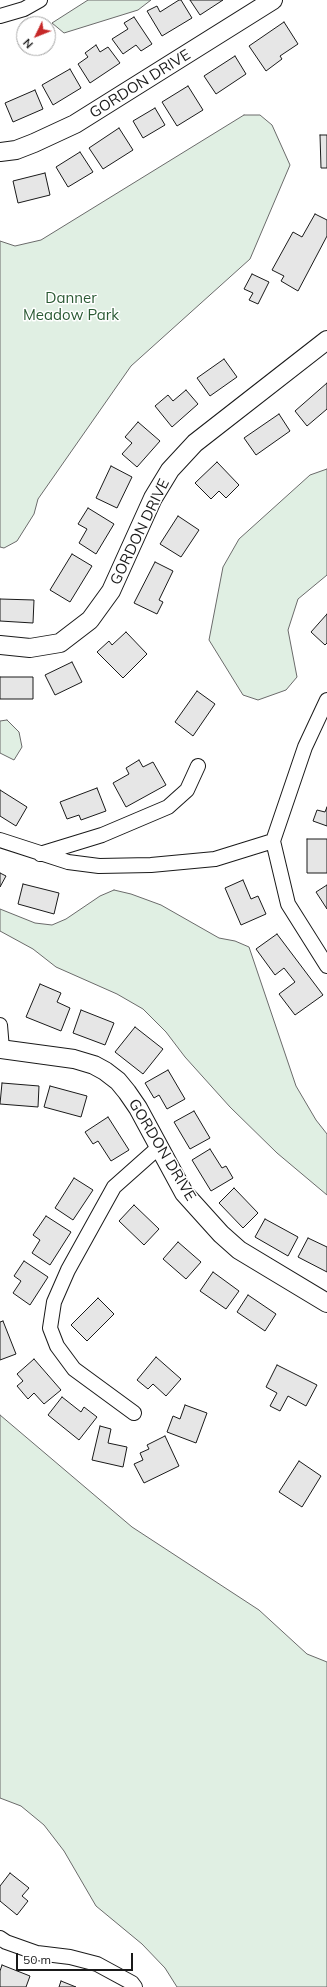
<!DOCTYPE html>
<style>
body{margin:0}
#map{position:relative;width:327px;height:1987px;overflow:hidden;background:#fff;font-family:Mulish,sans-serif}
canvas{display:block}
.north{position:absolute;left:16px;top:16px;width:40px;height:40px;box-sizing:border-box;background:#fff;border:1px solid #a3a3a3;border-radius:50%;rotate:227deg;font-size:11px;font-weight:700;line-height:16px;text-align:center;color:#1a1a1a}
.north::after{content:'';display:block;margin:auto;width:14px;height:18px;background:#c62828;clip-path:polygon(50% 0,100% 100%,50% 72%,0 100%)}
.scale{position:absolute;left:16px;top:1953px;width:117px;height:18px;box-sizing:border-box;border:2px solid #1a1a1a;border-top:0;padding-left:5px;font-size:12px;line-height:14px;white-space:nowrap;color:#1a1a1a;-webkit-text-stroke:3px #fff;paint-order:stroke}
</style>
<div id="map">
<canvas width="327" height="1987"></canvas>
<div class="north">N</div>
<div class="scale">50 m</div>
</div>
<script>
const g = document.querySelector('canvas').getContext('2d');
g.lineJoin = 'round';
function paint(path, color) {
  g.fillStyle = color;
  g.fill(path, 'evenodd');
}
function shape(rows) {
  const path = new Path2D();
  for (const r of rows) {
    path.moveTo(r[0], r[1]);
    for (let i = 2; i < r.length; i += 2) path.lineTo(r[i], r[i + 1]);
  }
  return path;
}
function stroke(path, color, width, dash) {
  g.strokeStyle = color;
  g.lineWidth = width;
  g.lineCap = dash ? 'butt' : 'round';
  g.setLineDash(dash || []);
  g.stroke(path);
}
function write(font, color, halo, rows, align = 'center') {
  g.font = font + ' Mulish,sans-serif';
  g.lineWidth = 3;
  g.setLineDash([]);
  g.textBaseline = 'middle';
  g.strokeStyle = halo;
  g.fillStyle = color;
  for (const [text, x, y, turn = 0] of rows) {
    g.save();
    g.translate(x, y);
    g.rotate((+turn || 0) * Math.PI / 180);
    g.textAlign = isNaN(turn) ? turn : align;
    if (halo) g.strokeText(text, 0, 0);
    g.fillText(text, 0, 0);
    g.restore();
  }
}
const green = shape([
 [88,0,151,0,138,10,64,33,52,23,88,0],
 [244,115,260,115,272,125,290,165,250,259,131,366,38,499,34,514,17,541,4,548,0,547,0,241,15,246,41,240,244,115],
 [327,469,327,575,298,599,288,630,297,677,286,690,258,700,243,695,209,640,223,567,239,539,310,475,327,469],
 [7,720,19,732,22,747,14,760,0,753,0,721,7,720],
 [114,890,131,894,161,905,219,938,235,941,249,947,296,1086,316,1120,327,1134,327,1195,277,1153,230,1107,185,1057,166,1032,143,1009,117,994,56,967,33,949,0,931,0,909,35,923,52,925,66,919,100,896,114,890],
 [0,1415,132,1527,259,1610,307,1654,327,1662,327,1987,177,1987,165,1968,142,1944,96,1906,64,1851,44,1825,21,1806,0,1798,0,1415]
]);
const building = shape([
 [179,0,181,0,192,18,162,36,147,11,157,6,160,12,179,0],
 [190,0,223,0,200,15,190,0],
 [134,17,152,44,141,51,136,45,123,54,112,39,128,29,124,23,134,17],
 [284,22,298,44,280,56,282,59,266,71,249,46,284,22],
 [96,45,100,52,108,47,120,63,90,83,78,64,88,57,85,53,96,45],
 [235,56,246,74,216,94,204,76,235,56],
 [70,69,81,88,53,105,42,85,70,69],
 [188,86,203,110,177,126,162,102,188,86],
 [35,90,43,109,13,122,5,103,35,90],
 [155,108,165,125,143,138,133,121,155,108],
 [119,128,133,150,103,169,89,148,119,128],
 [320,135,327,135,327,168,321,168,320,135],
 [80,152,93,172,68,187,56,167,80,152],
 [45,173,50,195,18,203,13,181,45,173],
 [315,214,327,220,327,236,298,291,281,281,284,276,272,270,293,232,302,237,315,214],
 [252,274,269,282,258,304,249,300,253,293,244,289,252,274],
 [224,359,237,377,210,396,197,378,224,359],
 [327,383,327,409,307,426,295,411,327,383],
 [186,390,198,404,172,427,155,406,168,395,173,401,186,390],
 [279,414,290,431,256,455,244,438,279,414],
 [138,422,160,441,137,467,122,454,132,443,125,437,138,422],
 [217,462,239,485,226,498,219,491,211,499,195,483,217,462],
 [111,466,132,477,117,508,96,498,111,466],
 [88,508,114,524,96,554,79,543,87,529,78,524,88,508],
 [178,516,199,530,181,557,160,544,178,516],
 [72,554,92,566,70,602,50,590,72,554],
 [155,562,173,571,159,600,163,602,157,614,134,603,155,562],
 [0,599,34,600,33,623,0,621,0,599],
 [327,614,327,643,325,645,311,632,327,614],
 [126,632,147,654,123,678,97,652,109,641,112,645,126,632],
 [72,662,82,682,55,695,45,675,72,662],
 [0,677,33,677,33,699,0,699,0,677],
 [197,691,215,704,193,736,175,722,197,691],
 [139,760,143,767,153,762,166,785,126,807,113,783,129,774,126,768,139,760],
 [97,788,106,811,81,820,79,815,67,819,60,802,97,788],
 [0,790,27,807,16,826,0,816,0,790],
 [327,807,327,826,313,821,317,810,325,812,327,807],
 [307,839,327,839,327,873,307,873,307,839],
 [0,873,6,876,0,887,0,873],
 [243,880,251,899,258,896,266,914,241,925,225,888,243,880],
 [23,884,59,893,54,914,18,904,23,884],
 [327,885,327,909,316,892,327,885],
 [277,934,323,995,295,1015,279,994,295,982,284,968,275,975,256,949,277,934],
 [40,984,61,993,57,1002,70,1008,61,1031,26,1017,40,984],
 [81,1010,114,1023,105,1045,73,1033,81,1010],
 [135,1027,163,1049,143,1074,115,1052,135,1027],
 [168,1070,185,1099,167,1109,159,1095,154,1098,145,1083,168,1070],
 [2,1083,39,1086,38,1107,0,1104,2,1083],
 [50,1086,87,1096,81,1117,44,1107,50,1086],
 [194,1111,210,1138,190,1149,174,1122,194,1111],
 [108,1117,129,1150,111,1161,98,1141,93,1144,85,1132,108,1117],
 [210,1149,222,1168,226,1166,233,1178,211,1191,192,1160,210,1149],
 [74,1178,93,1190,73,1220,55,1208,74,1178],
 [234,1188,258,1213,243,1228,219,1203,234,1188],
 [134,1205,159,1229,144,1245,119,1221,134,1205],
 [46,1216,71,1232,50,1265,32,1253,40,1240,33,1235,46,1216],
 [265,1219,298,1237,288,1256,255,1237,265,1219],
 [308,1238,327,1247,327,1272,298,1257,308,1238],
 [178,1242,201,1262,186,1279,163,1259,178,1242],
 [24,1261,48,1277,30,1305,13,1293,21,1281,14,1276,24,1261],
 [213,1272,239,1291,226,1309,200,1291,213,1272],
 [248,1295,276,1314,265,1331,237,1312,248,1295],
 [98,1298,114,1314,87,1341,71,1325,98,1298],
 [3,1321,16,1354,0,1360,0,1322,3,1321],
 [156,1357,181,1379,166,1396,153,1384,148,1389,137,1380,156,1357],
 [34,1359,61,1390,44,1404,34,1393,28,1399,17,1386,23,1381,17,1374,34,1359],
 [277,1365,317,1385,306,1406,288,1396,280,1411,270,1406,277,1393,266,1387,277,1365],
 [62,1397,81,1412,84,1407,97,1417,79,1440,48,1415,62,1397],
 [185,1405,207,1413,196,1443,167,1432,173,1416,180,1419,185,1405],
 [100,1426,111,1429,108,1443,127,1447,123,1467,92,1460,100,1426],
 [165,1436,179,1466,144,1483,134,1464,143,1460,140,1453,149,1449,147,1445,165,1436],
 [299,1461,321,1476,302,1507,279,1492,299,1461],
 [10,1873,29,1888,22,1896,28,1901,17,1915,0,1901,0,1886,10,1873],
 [2,1965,30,1976,26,1987,0,1987,0,1971,2,1965],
 [61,1981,76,1987,59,1987,61,1981]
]);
const minor = shape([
 [0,16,24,9,40,0],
 [327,700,305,747,273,841,288,904,327,966],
 [0,840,68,862,99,866,151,865,215,859,273,841],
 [40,854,102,835,168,807,187,790,198,766],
 [0,1025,2,1049],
 [134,1413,74,1369,57,1346,50,1328,54,1302,68,1270,114,1187,159,1147],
 [0,1938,6,1942,37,1953,70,1957,97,1964,132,1983,135,1987]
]);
const tertiary = shape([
 [0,152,16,150,34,143,75,124,273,0],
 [0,645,30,648,60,643,90,620,111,591,153,498,170,470,195,443,327,340],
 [0,1049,74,1059,94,1065,105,1071,118,1081,127,1092,138,1108,184,1193,221,1234,239,1250,327,1303]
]);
const streetNames = [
 ["GORDON DRIVE",140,84,-32],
 ["GORDON DRIVE",140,532,-64],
 ["GORDON DRIVE",162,1150,59]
];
const parkNames = [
 ["Danner",71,298],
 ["Meadow Park",71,315]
];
paint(green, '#e0efe3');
stroke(green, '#6a6a6a', 1);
paint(building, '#e6e6e6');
stroke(building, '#1a1a1a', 1);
stroke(minor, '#1a1a1a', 16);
stroke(tertiary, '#1a1a1a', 20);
stroke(minor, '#fff', 14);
stroke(tertiary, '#fff', 18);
write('15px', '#1a1a1a', '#fff', streetNames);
write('15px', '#2b5a34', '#fff', parkNames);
</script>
